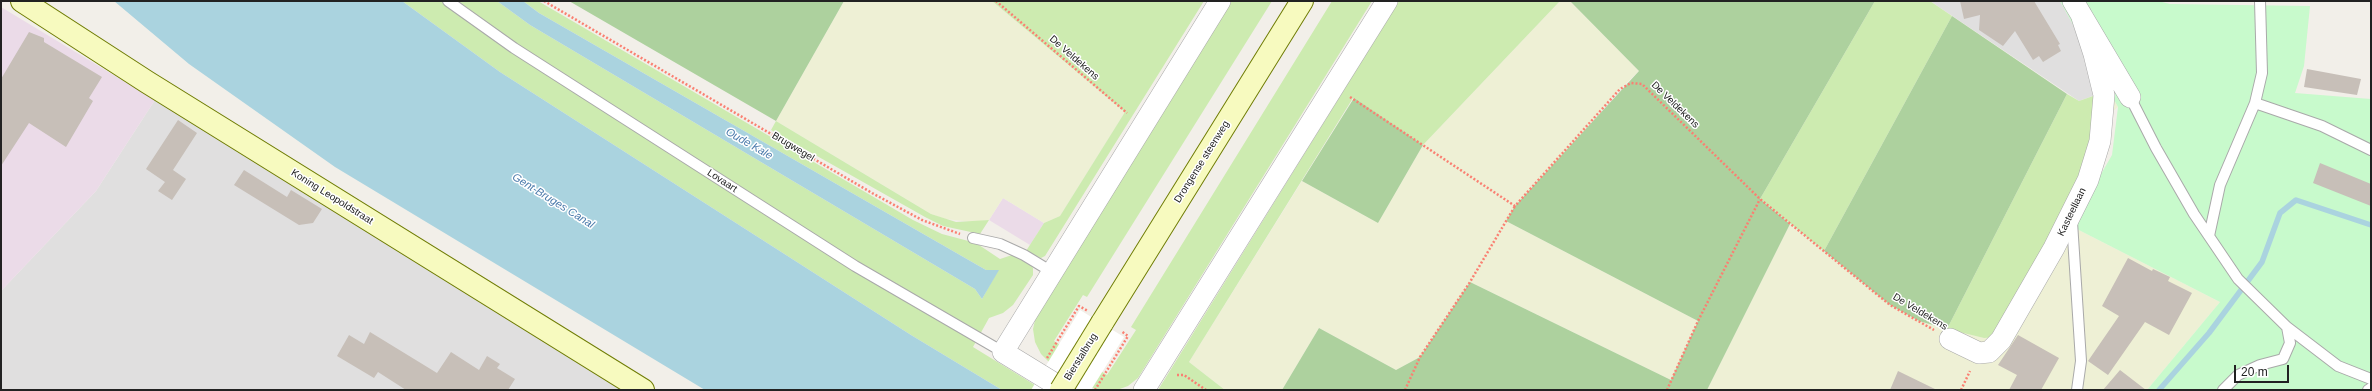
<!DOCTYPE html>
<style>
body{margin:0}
#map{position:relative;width:2372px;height:391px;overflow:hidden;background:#f2efe9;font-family:Arial,sans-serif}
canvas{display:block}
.frame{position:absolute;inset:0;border:2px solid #222;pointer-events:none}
.scale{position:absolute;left:2234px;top:365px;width:55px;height:18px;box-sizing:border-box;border:2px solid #222;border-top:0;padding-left:5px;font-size:12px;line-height:14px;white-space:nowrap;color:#222;-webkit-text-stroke:3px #fff;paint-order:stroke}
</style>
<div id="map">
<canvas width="2372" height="391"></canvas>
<div class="frame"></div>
<div class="scale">20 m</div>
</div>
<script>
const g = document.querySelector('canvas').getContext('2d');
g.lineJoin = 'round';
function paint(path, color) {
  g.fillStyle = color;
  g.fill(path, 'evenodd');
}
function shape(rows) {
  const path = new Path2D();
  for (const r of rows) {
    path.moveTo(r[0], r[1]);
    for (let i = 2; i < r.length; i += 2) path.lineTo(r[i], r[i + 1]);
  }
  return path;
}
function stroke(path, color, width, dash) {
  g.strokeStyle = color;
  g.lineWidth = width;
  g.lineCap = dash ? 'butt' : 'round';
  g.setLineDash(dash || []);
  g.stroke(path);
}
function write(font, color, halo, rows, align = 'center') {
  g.font = font + ' Arial,sans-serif';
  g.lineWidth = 3;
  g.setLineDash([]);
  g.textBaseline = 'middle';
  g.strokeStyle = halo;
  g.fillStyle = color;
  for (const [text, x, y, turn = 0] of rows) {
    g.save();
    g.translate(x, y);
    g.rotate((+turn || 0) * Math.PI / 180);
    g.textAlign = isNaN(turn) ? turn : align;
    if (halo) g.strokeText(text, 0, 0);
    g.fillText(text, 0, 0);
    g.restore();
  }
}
const residential = shape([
 [1930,1,2060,1,2109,90,2079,101],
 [155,100,627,390,1,390,1,291,96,191]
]);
const industrial = shape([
 [1,7,155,100,96,191,1,291],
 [1003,198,1044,223,1030,245,989,220]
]);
const farmland = shape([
 [844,1,992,1,1125,112,1060,216,1044,223,1003,198,989,220,974,222,945,219,931,214,776,121],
 [1560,1,1570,1,1639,71,1620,89,1506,221,1698,321,1671,380,1470,282,1420,357,1396,370,1319,328,1282,390,1225,390,1189,362,1302,181,1378,223,1423,145],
 [2109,90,2118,107,2107,116,2071,226,2220,302,2147,390,1707,390,1790,224,1890,305,1919,321,1984,338,2096,121,2093,96]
]);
const grass = shape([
 [402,1,497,1,530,25,975,289,982,299,998,270,986,270,539,13,523,1,538,1,913,220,942,234,976,243,1000,259,1015,254,1030,264,1033,268,1033,275,1013,305,1003,313,989,318,973,347,1043,390,1002,390,911,335,500,72],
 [992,1,1204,1,1045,256,1041,258,1026,251,1044,223,1060,216,1125,112],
 [1231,1,1272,1,1087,297,1083,295,1054,341,1107,375,1136,330,1131,327,1332,1,1372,1,1138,378,1128,386,1117,390,1098,390,1090,387,1050,363,1041,354,1035,342,1033,329,1036,316],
 [1399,1,1560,1,1423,145,1353,98,1189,362,1225,390,1158,390],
 [1875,1,1930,1,1952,16,1824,251,1760,199],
 [2067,94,2079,101,2093,96,2096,121,2072,200,1994,337,1984,338,1947,329],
 [776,121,931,214,956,222,989,220,980,234,943,226,925,217,771,130]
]);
const forest = shape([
 [569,1,844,1,776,121],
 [1570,1,1875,1,1760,199,1790,224,1707,390,1282,390,1319,328,1396,370,1420,357,1470,282,1671,380,1698,321,1506,221,1515,206,1639,71],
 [1952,16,2067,94,1947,329,1919,321,1890,305,1824,251],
 [1354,98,1423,145,1378,223,1302,181]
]);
const park = shape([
 [2060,1,2158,1,2170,4,2310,6,2304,66,2295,93,2371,99,2371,390,2147,390,2220,302,2071,226,2112,155,2118,107]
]);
const water = shape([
 [114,1,402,1,500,72,911,335,1002,390,705,390,335,167,189,64],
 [497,1,523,1,539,13,986,270,999,270,982,299,975,289,530,25]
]);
const pier = shape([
 [1080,310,1124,337,1091,390,1031,390]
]);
const stream = shape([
 [2159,390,2209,333,2262,262,2280,213,2296,200,2371,225]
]);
const building = shape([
 [1960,1,2034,1,2060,44,2058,45,2061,51,2043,62,2039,56,2033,60,2015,31,2003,46,1979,30,1980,15,1964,19],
 [29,32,44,38,44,42,102,77,89,98,93,101,66,147,29,123,1,166,1,79],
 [2307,69,2361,79,2357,95,2304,87],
 [178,120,197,133,173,170,186,179,172,200,158,191,165,182,146,169],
 [2320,163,2371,184,2371,206,2313,183],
 [244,170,287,197,291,190,322,209,313,223,299,225,234,185],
 [2128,258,2152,271,2153,269,2170,277,2168,281,2192,293,2169,335,2145,322,2108,375,2088,361,2119,316,2102,306],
 [370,332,437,373,451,352,479,370,487,356,500,364,497,368,515,379,508,390,406,390,378,372,374,378,337,356,349,335,364,344],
 [2018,335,2059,358,2041,390,2009,390,2017,375,1998,365],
 [2120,370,2146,390,2103,390],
 [1898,371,1937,390,1890,390]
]);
const path = shape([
 [544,1,872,193,922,220,960,234],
 [996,1,1127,113],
 [1350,97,1515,206,1620,89,1631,83,1642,84,1760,199,1890,305,1934,330],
 [1047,358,1079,306,1088,311],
 [1177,375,1184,375,1206,390],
 [1095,390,1128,336,1121,331],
 [1405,390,1420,357,1470,282,1515,206],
 [1667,390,1698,321,1760,199],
 [1961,390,1970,371]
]);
const lane = shape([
 [448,1,514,48,855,266,1003,352],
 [2130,97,2156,148,2194,214,2238,279,2287,327,2338,366,2371,379],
 [2255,103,2322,126,2371,150],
 [2072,222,2081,361,2077,390],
 [2209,236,2220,185,2255,103,2262,73,2260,1],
 [973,238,1000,244,1024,255,1052,272],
 [2223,390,2238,375,2260,365,2283,359,2290,343,2287,327],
 [2368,390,2371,388]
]);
const street = shape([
 [2073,1,2130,97],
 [1950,339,1979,353,1989,352,2001,340,2054,248,2088,180,2100,141,2104,95,2094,54,2081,14],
 [1065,390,1003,352,1220,1],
 [1144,390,1387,1]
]);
const secondary = shape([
 [22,1,147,82,643,390],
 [1102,323,1302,1]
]);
const secondaryBridge = shape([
 [1061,390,1102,323]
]);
const streetNames = [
 ["De Veldekens",1074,58,41],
 ["De Veldekens",1675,105,44],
 ["Brugwegel",793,147,31],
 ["Drongense steenweg",1202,162,-58],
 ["Lovaart",722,181,33],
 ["Koning Leopoldstraat",332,197,32],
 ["Kasteellaan",2072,212,-64],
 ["De Veldekens",1920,312,31],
 ["Bierstalbrug",1081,357,-58]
];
const waterNames = [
 ["Oude Kale",749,144,30],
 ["Gent-Bruges Canal",553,201,32]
];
paint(residential, '#e0dfdf');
paint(industrial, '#ebdbe8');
paint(farmland, '#eef0d5');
paint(grass, '#cdebb0');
paint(forest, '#add19e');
paint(park, '#c8facc');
paint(water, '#aad3df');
paint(pier, '#fff');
stroke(stream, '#aad3df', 5.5);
paint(building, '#c7bfb8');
stroke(lane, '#a9a9a9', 12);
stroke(street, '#a9a9a9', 22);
stroke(secondary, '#707d05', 24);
stroke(path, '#fa8072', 2.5, [2, 2]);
stroke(lane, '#fff', 10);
stroke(street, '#fff', 21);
stroke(secondary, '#f7fabf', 22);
stroke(secondaryBridge, '#707d05', 24, []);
stroke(secondaryBridge, '#f7fabf', 22);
write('10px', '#222', '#fff', streetNames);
write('italic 11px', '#4a7aab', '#fff', waterNames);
</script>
